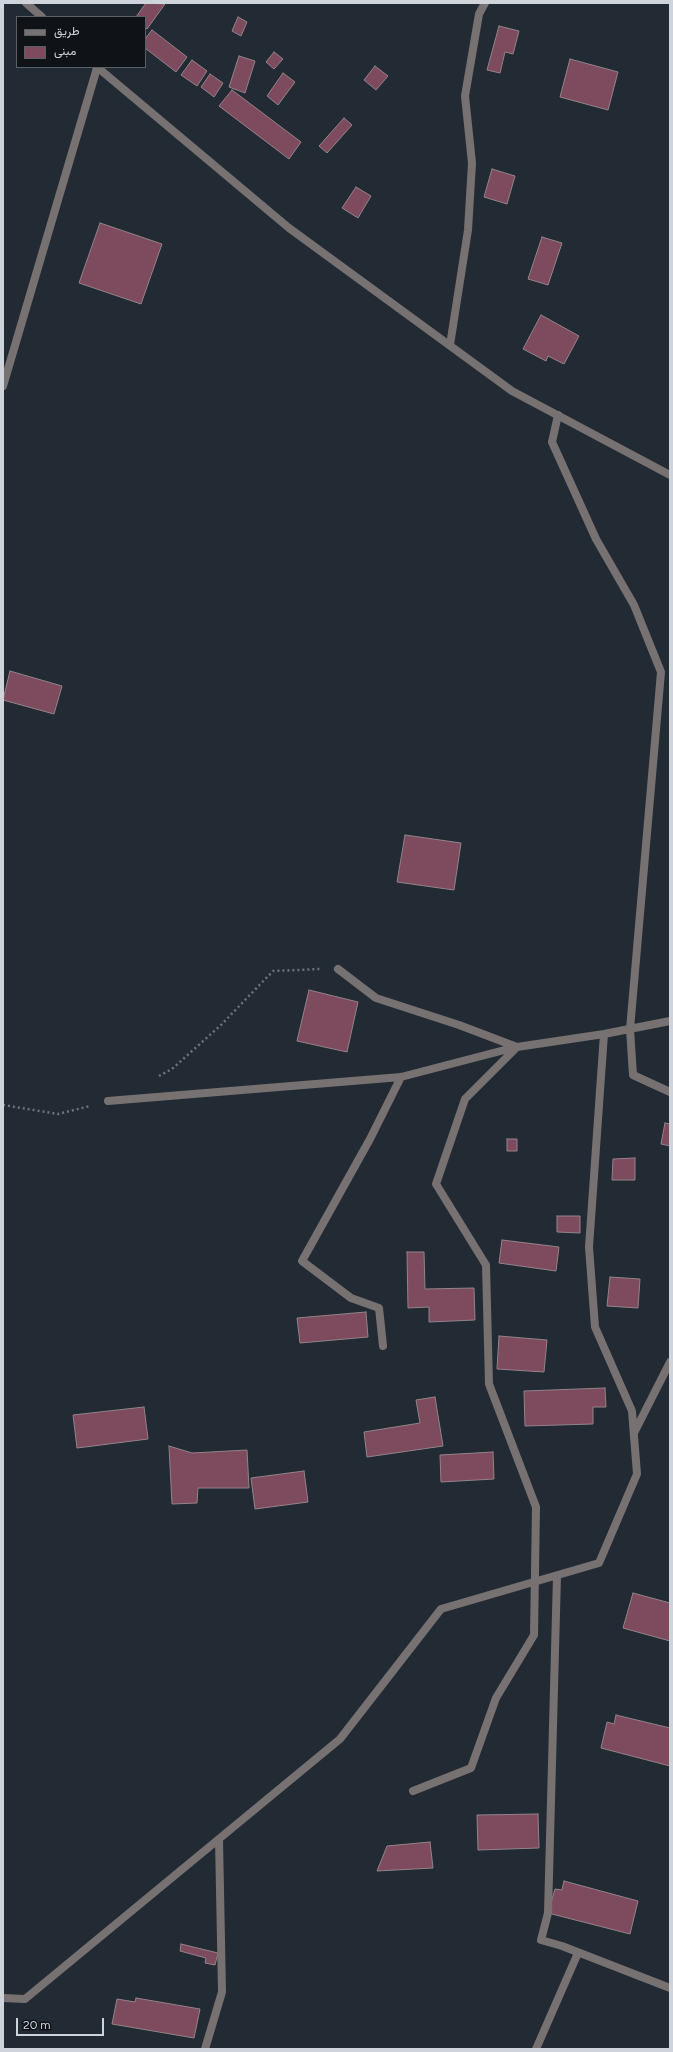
<!DOCTYPE html>
<meta charset="utf-8">
<style>
body{margin:0}
#map{position:relative;width:673px;height:2052px;overflow:hidden;background:#222b34;font-family:Figtree,Vazirmatn,sans-serif}
canvas{display:block}
.frame{position:absolute;inset:0;border:4px solid #ced4d9;pointer-events:none}
.legend{position:absolute;left:16px;top:16px;width:130px;height:52px;box-sizing:border-box;background:#0f1317;border:1px solid #5b6065;margin:0;padding:5px 7px;list-style:none;font-size:12px;color:#ced4d9}
.legend li{display:flex;align-items:center;gap:8px;height:20px}
.legend b{width:20px;border:1px solid #5b6065}
.scale{position:absolute;left:16px;top:2018px;width:88px;height:18px;box-sizing:border-box;border:2px solid #ced4d9;border-top:0;padding-left:5px;font-size:12px;line-height:14px;white-space:nowrap;color:#ced4d9;-webkit-text-stroke:3px #0f1317;paint-order:stroke}
</style>
<div id="map">
<canvas width="673" height="2052"></canvas>
<div class="frame"></div>
<ul class="legend">
<li><b style="height:5px;background:#787172"></b>طريق</li>
<li><b style="height:11px;background:#7e4a5e"></b>مبنى</li>
</ul>
<div class="scale">20 m</div>
</div>
<script>
const g = document.querySelector('canvas').getContext('2d');
g.lineJoin = 'round';
function paint(path, color) {
  g.fillStyle = color;
  g.fill(path, 'evenodd');
}
function shape(rows) {
  const path = new Path2D();
  for (const r of rows) {
    path.moveTo(r[0], r[1]);
    for (let i = 2; i < r.length; i += 2) path.lineTo(r[i], r[i + 1]);
  }
  return path;
}
function stroke(path, color, width, dash) {
  g.strokeStyle = color;
  g.lineWidth = width;
  g.lineCap = dash ? 'butt' : 'round';
  g.setLineDash(dash || []);
  g.stroke(path);
}
const building = shape([
 [146,3,165,4,147,29,145,27,145,17,136,17,146,3],
 [238,17,247,22,241,36,232,31,238,17],
 [499,26,519,31,513,54,505,52,500,73,487,70,499,26],
 [152,30,187,57,176,72,145,48,145,39,152,30],
 [274,52,283,59,274,69,266,62,274,52],
 [239,56,255,61,245,93,229,87,239,56],
 [570,59,618,72,608,110,560,97,570,59],
 [192,60,207,71,197,86,181,75,192,60],
 [375,66,388,76,376,90,364,80,375,66],
 [283,73,295,82,278,105,267,96,283,73],
 [210,74,223,83,214,97,201,87,210,74],
 [232,90,301,142,289,159,219,106,232,90],
 [344,118,352,125,327,153,319,146,344,118],
 [492,169,515,176,507,204,484,197,492,169],
 [356,187,371,196,358,218,342,208,356,187],
 [100,223,162,244,141,304,79,283,100,223],
 [542,237,562,243,548,285,528,279,542,237],
 [541,315,579,336,564,364,548,356,546,361,523,349,541,315],
 [10,671,62,686,54,714,3,700,10,671],
 [405,835,461,843,454,890,397,882,405,835],
 [309,990,358,1002,347,1052,297,1041,309,990],
 [665,1123,670,1124,670,1146,661,1144,665,1123],
 [507,1139,517,1139,517,1151,507,1151,507,1139],
 [635,1158,635,1180,612,1180,613,1159,635,1158],
 [557,1216,580,1216,580,1233,557,1232,557,1216],
 [502,1240,559,1247,556,1271,499,1263,502,1240],
 [407,1252,424,1252,425,1289,474,1288,475,1320,429,1322,429,1307,408,1308,407,1252],
 [610,1277,640,1279,638,1308,607,1306,610,1277],
 [366,1312,368,1337,300,1343,297,1318,366,1312],
 [499,1336,547,1340,544,1372,497,1369,499,1336],
 [605,1388,606,1407,593,1407,593,1424,525,1426,524,1391,605,1388],
 [435,1397,443,1446,367,1457,364,1432,420,1423,416,1400,435,1397],
 [144,1407,148,1439,77,1448,73,1415,144,1407],
 [169,1446,192,1453,247,1450,249,1488,198,1488,197,1503,172,1504,169,1446],
 [493,1452,494,1479,441,1482,440,1455,493,1452],
 [304,1471,308,1502,255,1509,251,1478,304,1471],
 [633,1593,670,1603,670,1641,623,1628,633,1593],
 [616,1715,670,1728,670,1766,601,1748,607,1722,614,1724,616,1715],
 [538,1814,539,1848,478,1850,477,1815,538,1814],
 [430,1842,433,1868,377,1871,387,1846,430,1842],
 [564,1881,638,1901,630,1934,548,1913,555,1889,562,1890,564,1881],
 [181,1944,218,1953,215,1965,205,1963,206,1958,180,1951,181,1944],
 [136,1998,200,2009,194,2038,112,2024,117,1999,135,2002,136,1998]
]);
const path = shape([
 [159,1076,172,1069,221,1025,273,971,320,969],
 [3,1105,58,1114,90,1106]
]);
const minor = shape([
 [450,345,468,230,472,163,465,96,479,14,485,3],
 [3,386,97,68],
 [558,415,552,442,596,539,634,605,661,672,630,1029,633,1075,670,1092],
 [338,969,376,998,459,1025,517,1047,604,1034,670,1021],
 [108,1101,401,1077,516,1047],
 [383,1346,379,1308,351,1298,302,1261,370,1139,401,1077],
 [634,1433,670,1362],
 [557,1576,548,1913,541,1940,562,1946,670,1988],
 [413,1791,471,1768,496,1698,534,1635,536,1507,489,1384,486,1265,436,1184,465,1099,517,1047],
 [3,1998,25,1999,340,1739,441,1609,599,1563,637,1474,632,1411,595,1327,589,1247,604,1034],
 [205,2049,222,1992,219,1839],
 [536,2049,578,1953]
]);
const tertiary = shape([
 [26,3,42,17],
 [97,67,289,228,512,391,670,475]
]);
paint(building, '#7e4a5e');
stroke(building, '#938489', 1);
stroke(path, '#6d747c', 2.5, [2, 3]);
stroke(minor, '#787172', 8);
stroke(tertiary, '#787172', 8);
</script>
